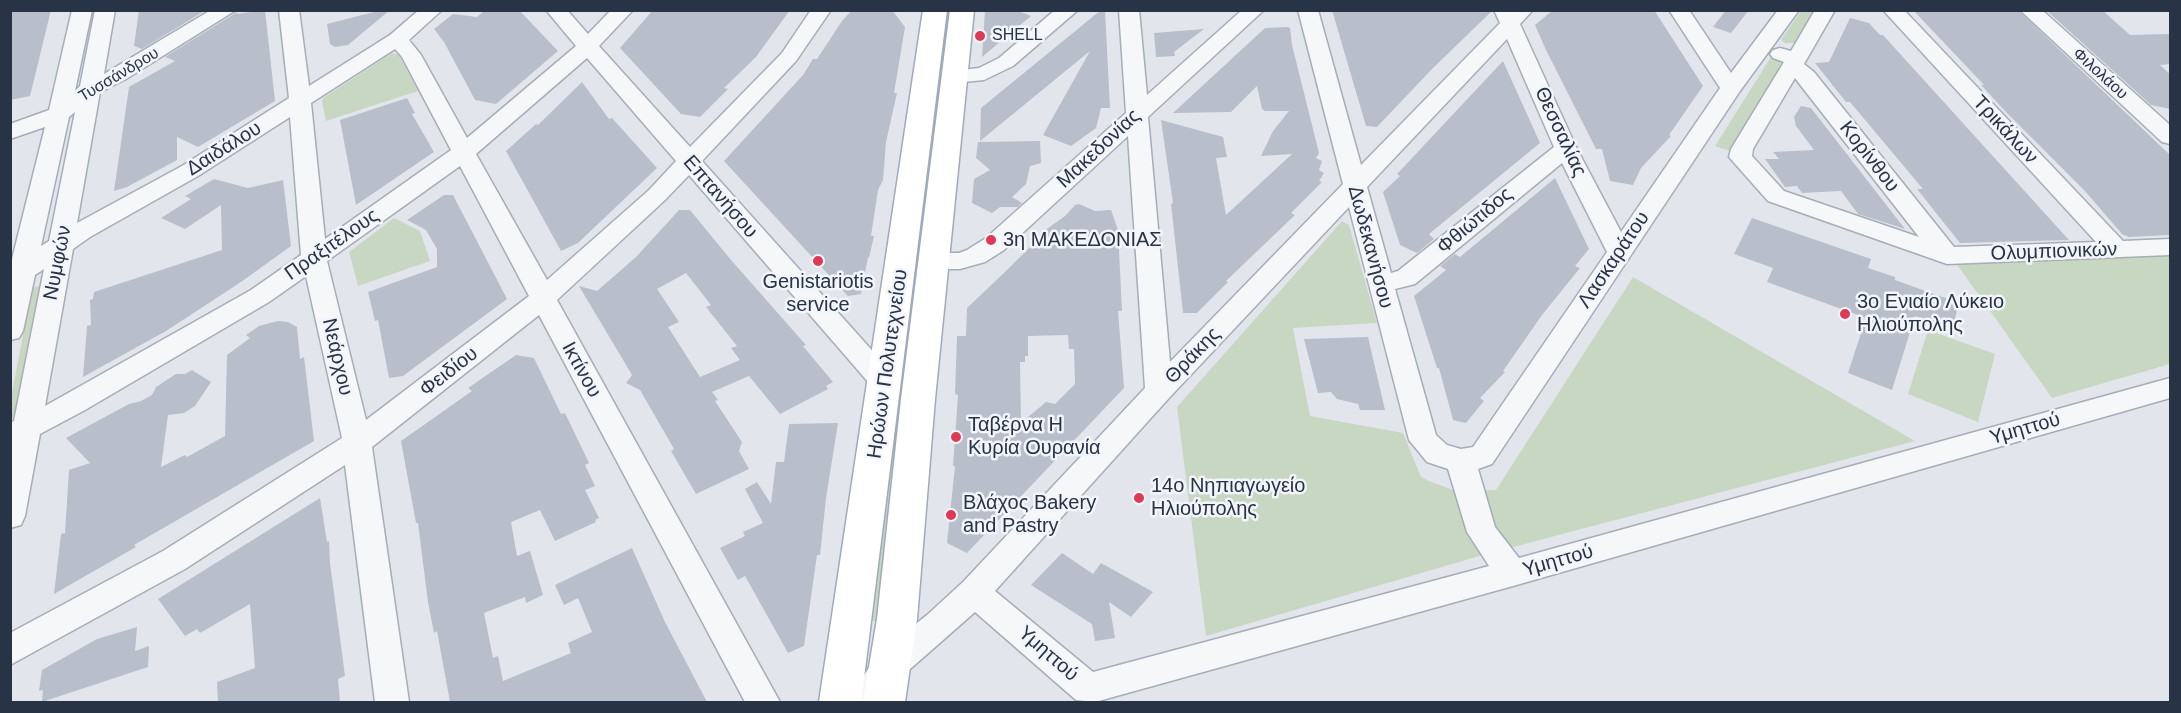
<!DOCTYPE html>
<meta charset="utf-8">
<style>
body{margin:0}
#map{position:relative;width:2181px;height:713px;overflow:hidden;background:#e2e6ec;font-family:Arial,sans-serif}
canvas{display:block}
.frame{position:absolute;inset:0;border:12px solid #283346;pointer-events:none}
</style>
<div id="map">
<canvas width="2181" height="713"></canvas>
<div class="frame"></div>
</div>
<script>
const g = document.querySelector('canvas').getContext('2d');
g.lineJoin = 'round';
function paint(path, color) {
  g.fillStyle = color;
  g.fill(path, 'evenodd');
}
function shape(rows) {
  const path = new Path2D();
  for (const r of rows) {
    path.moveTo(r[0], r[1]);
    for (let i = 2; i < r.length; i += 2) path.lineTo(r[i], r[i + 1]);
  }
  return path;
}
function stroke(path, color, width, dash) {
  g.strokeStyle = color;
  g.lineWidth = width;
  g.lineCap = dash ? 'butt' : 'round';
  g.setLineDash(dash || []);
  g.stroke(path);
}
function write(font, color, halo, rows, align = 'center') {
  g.font = font + ' Arial,sans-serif';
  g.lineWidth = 5;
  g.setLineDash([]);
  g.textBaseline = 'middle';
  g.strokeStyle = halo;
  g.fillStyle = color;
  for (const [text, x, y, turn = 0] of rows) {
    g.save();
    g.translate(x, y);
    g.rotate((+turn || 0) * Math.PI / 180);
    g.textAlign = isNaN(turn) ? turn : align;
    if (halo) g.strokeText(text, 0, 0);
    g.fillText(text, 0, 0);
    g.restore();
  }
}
const green = shape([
 [1801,11,1817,11,1796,43,1785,43,1781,40],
 [392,53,399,55,418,91,326,121,322,101,323,98],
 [1771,57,1780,60,1781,66,1733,152,1715,146],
 [938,80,945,80,921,279,913,279],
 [394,218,420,231,430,261,358,286,349,252],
 [1342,221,1349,225,1377,323,1293,328,1310,416,1403,433,1421,477,1429,481,1456,491,1496,490,1633,277,1915,441,1483,555,1206,636,1177,407],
 [2170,249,2170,364,2052,398,1953,259],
 [44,285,19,416,11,419,11,398,32,288],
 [911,293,919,293,880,621,871,621],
 [1928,330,1995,354,1978,422,1908,394]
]);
const building = shape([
 [10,10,51,10,30,96,10,100],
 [139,10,206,10,142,49,134,46],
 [265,10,275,101,198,147,177,137,177,160,127,187,114,191,129,87,175,61,165,57,237,12,237,14],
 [382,10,390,10,348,45,335,47,330,44,327,24],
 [485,10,519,10,558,51,496,104,475,100,444,42,434,29,453,14,477,17],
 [653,10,790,10,756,57,724,88,728,89,700,117,681,114,620,48],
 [852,10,892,10,905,27,894,93,897,93,886,142,883,180,878,190,871,236,874,236,869,258,868,257,861,294,848,296,724,161,803,75,813,59,817,59,842,21],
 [985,10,1016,10,1031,16,982,57],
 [1101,10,1105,10,1110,108,1101,108,1096,128,1071,146,1043,135,1090,51,980,141,981,108],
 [1332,10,1492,10,1492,11,1432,69,1377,127,1366,126],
 [1553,10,1654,10,1703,86,1669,135,1671,136,1641,168,1633,185,1610,181,1602,149,1596,149,1546,50,1535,25],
 [1726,10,1749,10,1731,33,1713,27],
 [1913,10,2018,10,2170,155,2170,235,2129,237,2122,234,2084,190,2006,112,1981,85,1984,85],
 [2046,10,2102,10,2130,35,2170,34,2170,64,2160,65,2170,74,2170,109,2151,105],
 [1850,18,1869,23,1880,35,1883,35,2069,240,1960,243,1917,189,1923,189,1850,102,1846,102,1815,63,1829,62],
 [1287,27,1290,28,1292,45,1319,153,1316,158,1322,161,1319,170,1324,173,1319,181,1322,182,1291,213,1295,215,1226,281,1228,282,1197,313,1183,313,1171,204,1173,203,1161,120,1223,137,1227,157,1216,158,1226,215,1292,154,1261,156,1273,131,1289,111,1265,111,1262,109,1257,86,1231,112,1173,113,1265,28],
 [1204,29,1174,52,1175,56,1156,57,1154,33],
 [1503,61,1540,143,1429,234,1434,239,1417,253,1400,245,1383,192,1400,176,1397,174],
 [582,82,609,119,612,118,657,168,578,243,561,251,506,151,536,124,538,125],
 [407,98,415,113,412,114,434,152,356,205,340,120],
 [1801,106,1811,108,1905,229,1858,214,1841,191,1802,193,1797,186,1785,187,1765,159,1779,159,1773,152,1814,150,1796,126,1794,117],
 [1040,141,1041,163,1030,166,1026,184,1012,197,1022,203,1018,207,1000,207,992,213,972,203,974,179,990,170,976,158,978,142],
 [1555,178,1589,249,1575,266,1580,268,1542,315,1503,371,1505,372,1480,398,1484,401,1466,423,1453,420,1439,368,1437,368,1414,296,1446,270,1440,266,1455,254,1460,257],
 [214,179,248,188,283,180,291,246,241,282,166,331,83,377,87,326,91,325,90,300,93,299,94,292,222,250,221,205,185,229,161,218,191,199,185,196],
 [444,195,453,195,507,299,403,376,389,378,378,320,375,321,368,292,437,267,437,249,426,230,407,220],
 [1079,204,1095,211,1111,210,1118,230,1122,311,1118,311,1124,388,967,553,947,543,955,466,953,466,958,395,955,394,957,336,966,336,967,308,1005,272,1042,235,1040,234,1065,216,1075,205],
 [1068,335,1069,349,1074,349,1075,384,1055,404,1046,402,1021,423,1020,362,1025,362,1025,356,1028,356,1028,336],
 [679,210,690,210,731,260,806,345,803,346,833,382,826,386,828,389,780,414,749,376,712,392,718,400,715,401,742,442,739,451,749,469,696,494,671,451,674,449,640,390,626,383,632,375,579,286,597,291,636,257],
 [686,273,711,305,706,307,737,346,731,348,740,360,700,377,668,327,679,322,657,289],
 [1752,218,1871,259,1868,268,1895,277,1895,280,1959,303,1952,330,1915,316,1892,390,1848,373,1866,318,1767,282,1773,268,1734,254],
 [278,321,288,322,297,327,300,359,304,357,314,441,134,545,136,547,54,594,61,534,65,533,69,470,90,463,66,438,129,404,141,401,152,395,156,387,176,374,185,374,192,370,211,382,195,406,184,413,168,415,161,467,185,455,187,457,225,436,227,355,250,338,246,335,259,326],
 [1368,337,1385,410,1360,410,1358,404,1337,399,1331,392,1318,393,1304,339],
 [516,355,534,358,561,414,565,413,589,463,585,465,595,486,585,490,599,518,595,520,596,522,555,541,540,510,511,522,517,556,530,551,543,595,526,603,525,597,484,613,493,658,498,656,503,681,571,653,568,643,592,632,578,598,564,605,555,585,632,548,665,622,707,702,450,702,437,631,434,633,428,602,418,523,416,523,401,441,472,391,468,388],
 [838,423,826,498,820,555,817,555,804,646,788,653,745,576,738,580,720,548,745,536,743,532,763,523,745,489,757,482,771,504,776,462,784,462,789,424],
 [320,498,327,542,329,541,330,563,345,676,338,679,340,702,218,702,217,682,255,668,250,604,200,633,197,629,185,636,158,599],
 [1062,553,1093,574,1101,563,1153,592,1131,617,1109,602,1115,638,1095,641,1092,624,1031,585],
 [137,627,135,651,149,646,148,667,42,702,43,690,39,691,42,670,97,639]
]);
const minor = shape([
 [72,10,92,10,75,91,80,86,95,10,115,10,104,74,211,10,236,10,126,79,100,92,77,223,182,166,289,98,279,10,299,10,309,86,390,35,419,10,442,10,409,40,421,55,467,138,576,46,546,10,567,10,588,34,611,10,633,10,599,46,690,147,782,53,811,10,831,10,796,61,702,161,895,376,899,383,895,390,885,393,875,390,689,175,665,200,557,300,780,702,745,702,539,315,372,447,409,702,375,702,345,465,185,569,10,665,10,633,163,551,342,438,306,276,269,302,85,410,40,434,25,516,21,525,10,528,10,423,14,421,44,269,35,275,23,331,19,338,10,340,10,267,45,127,10,139,10,124,49,110,72,10],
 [395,49,402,57,451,150,325,239,311,103,395,49],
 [587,58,676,161,649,190,547,280,476,154,587,58],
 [75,112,49,241,41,246,69,117,75,112],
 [290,117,301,255,251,290,45,406,73,249,90,237,198,176,290,117],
 [460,166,529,296,366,420,327,261,460,166],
 [1055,10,1078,10,1013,66,984,80,954,83,946,82,943,77,946,72,954,71,979,68,999,58,1055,10],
 [1119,10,1139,10,1147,95,1242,10,1264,10,1148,117,1170,362,1343,184,1298,10,1318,10,1361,165,1500,23,1494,10,1533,10,1520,24,1577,149,1621,232,1720,88,1669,10,1689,10,1731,73,1778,10,1799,10,1740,91,1492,464,1478,469,1495,527,1519,558,2170,378,2170,398,1513,586,1095,702,1076,700,975,612,901,677,885,702,849,702,854,691,877,655,927,615,963,582,1145,388,1128,136,1004,250,985,262,960,269,933,269,924,267,920,261,924,255,933,253,959,253,967,250,986,238,1126,113,1119,10],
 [1507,39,1554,147,1398,271,1391,273,1367,187,1507,39],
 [1562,163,1607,252,1473,447,1461,449,1447,445,1436,435,1395,289,1415,284,1562,163],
 [1349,207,1409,440,1427,462,1448,469,1467,532,1489,566,1093,672,995,591,1169,398,1349,207],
 [1815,10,1835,10,1804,64,1814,72,1954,247,2096,242,1883,10,1904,10,2123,241,2170,239,2170,255,1947,264,1768,201,1729,157,1731,149,1784,62,1773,58,1770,54,1773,50,1780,48,1791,51,1815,10],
 [1795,78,1798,82,1919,237,1784,191,1752,156,1753,149,1795,78],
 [2020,10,2042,10,2170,125,2170,144,2162,142,2020,10]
]);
const major = shape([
 [923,10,947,10,861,702,819,702,923,10],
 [950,10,974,10,935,399,917,619,905,702,863,702,877,619,901,399,950,10]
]);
const markers = [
 [980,36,6,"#dd3a56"],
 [991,240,6,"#dd3a56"],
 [818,261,6,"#dd3a56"],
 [1845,314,6,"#dd3a56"],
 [956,437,6,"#dd3a56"],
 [1139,498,6,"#dd3a56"],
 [951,515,6,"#dd3a56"]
];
const farPoinames = [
 ["SHELL",992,36]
];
const farStreetnames = [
 ["Φιλολάου",2100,74,42],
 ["Τυσσάνδρου",119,75,-31]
];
const streetNames = [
 ["Τρικάλων",2005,130,47],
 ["Θεσσαλίας",1560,132,65],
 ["Δαιδάλου",224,149,-32],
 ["Μακεδονίας",1099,149,-43],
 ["Κορίνθου",1869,157,52],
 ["Επτανήσου",720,197,49],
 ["Φθιώτιδος",1475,221,-40],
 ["Πραξιτέλους",332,245,-35],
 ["Δωδεκανήσου",1370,247,75],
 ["Ολυμπιονικών",2054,252,-2],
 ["Λασκαράτου",1614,260,-56],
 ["Νυμφών",58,263,-79],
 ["Θράκης",1193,356,-46],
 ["Νεάρχου",337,357,77],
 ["Ηρώων Πολυτεχνείου",888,364,-82],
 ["Ικτίνου",581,370,61],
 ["Φειδίου",449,372,-38],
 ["Υμηττού",2025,429,-16],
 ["Υμηττού",1558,561,-16],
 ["Υμηττού",1048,654,41]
];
const poiNames = [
 ["3η ΜΑΚΕΔΟΝΙΑΣ",1003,240],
 ["Genistariotis",818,282,"center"],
 ["service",818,305,"center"],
 ["3ο Ενιαίο Λύκειο",1857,302],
 ["Ηλιούπολης",1857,325],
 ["Ταβέρνα Η",968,425],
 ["Κυρία Ουρανία",968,448],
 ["14ο Νηπιαγωγείο",1151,486],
 ["Ηλιούπολης",1151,509],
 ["Βλάχος Bakery",963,503],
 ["and Pastry",963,526]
];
paint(green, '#c8d7c2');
paint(building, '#b8bfca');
stroke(minor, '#a6adb7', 3);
stroke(major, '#a0aab9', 3);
paint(minor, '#f5f7f9');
paint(major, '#fff');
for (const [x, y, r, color] of markers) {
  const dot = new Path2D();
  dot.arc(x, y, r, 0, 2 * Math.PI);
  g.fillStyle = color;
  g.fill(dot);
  stroke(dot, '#f2f5f9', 2);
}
write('16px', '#283346', '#f2f5f9', farPoinames, 'left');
write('16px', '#283346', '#f2f5f9', farStreetnames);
write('20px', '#283346', '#f2f5f9', streetNames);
write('20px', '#283346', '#f2f5f9', poiNames, 'left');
</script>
